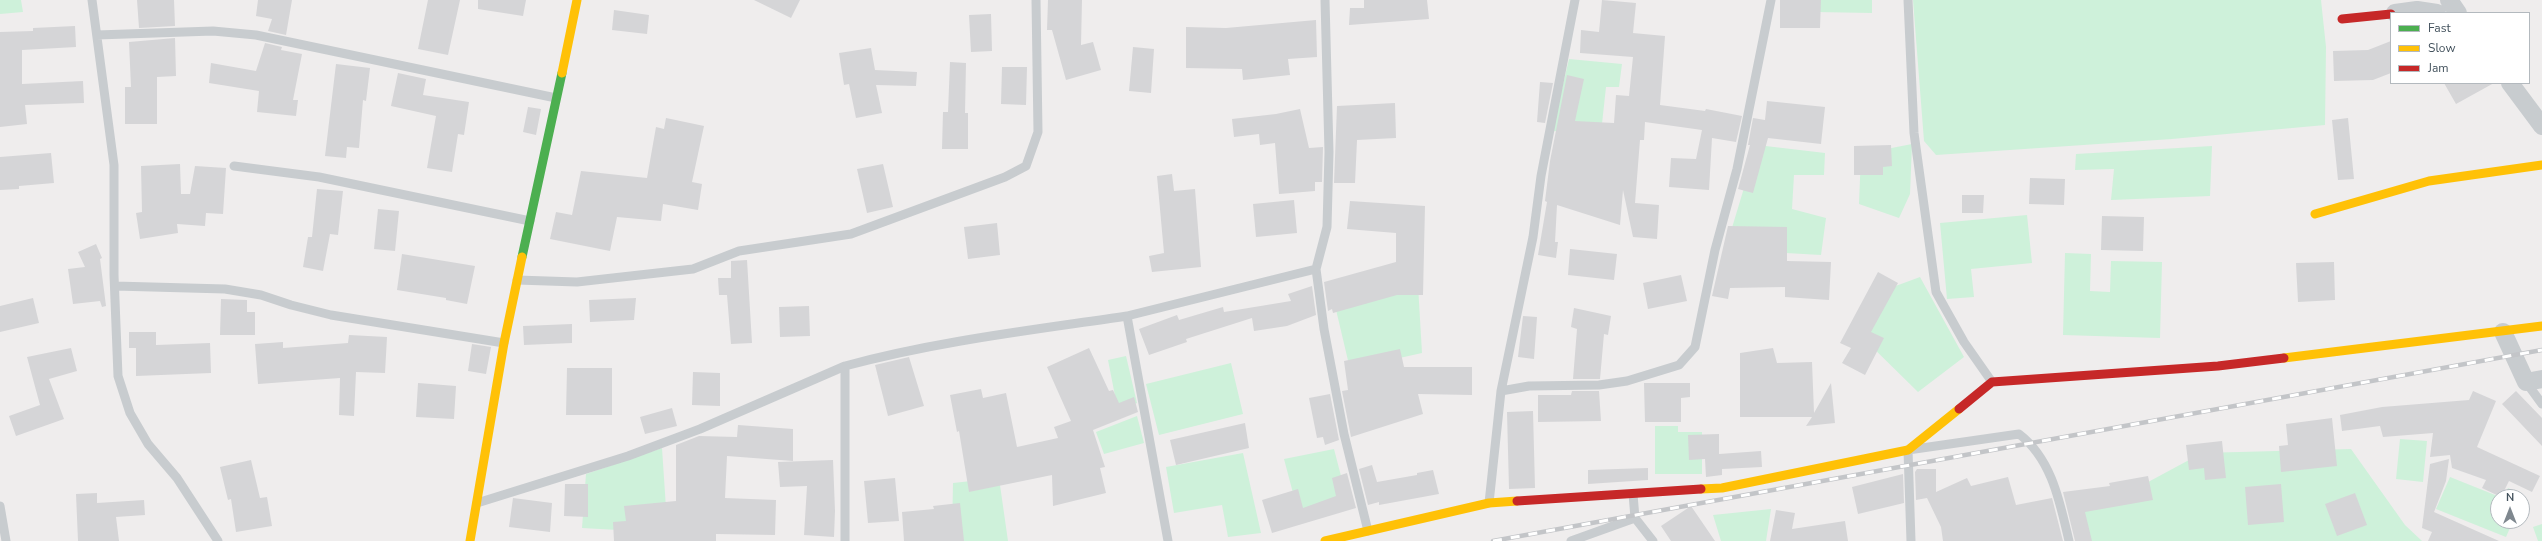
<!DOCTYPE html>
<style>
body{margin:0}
#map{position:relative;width:2542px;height:541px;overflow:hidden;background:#efeded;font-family:"Nunito Sans",sans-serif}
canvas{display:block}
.legend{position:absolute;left:2390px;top:12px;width:140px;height:72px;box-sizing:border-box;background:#fff;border:1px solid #b3b9be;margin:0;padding:5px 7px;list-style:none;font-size:12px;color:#42515c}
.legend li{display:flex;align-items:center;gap:8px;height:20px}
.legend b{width:20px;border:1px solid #b3b9be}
.north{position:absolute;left:2490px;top:489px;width:40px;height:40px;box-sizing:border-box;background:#fff;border:1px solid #b3b9be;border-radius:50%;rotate:0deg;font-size:11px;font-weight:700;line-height:16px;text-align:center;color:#42515c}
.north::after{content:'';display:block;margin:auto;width:14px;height:18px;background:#7f888f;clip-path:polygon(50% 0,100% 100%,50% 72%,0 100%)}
</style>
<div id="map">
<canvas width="2542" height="541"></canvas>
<ul class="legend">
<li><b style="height:5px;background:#4caf50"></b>Fast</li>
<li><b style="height:5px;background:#ffc107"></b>Slow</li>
<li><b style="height:5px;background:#c62828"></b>Jam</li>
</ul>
<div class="north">N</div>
</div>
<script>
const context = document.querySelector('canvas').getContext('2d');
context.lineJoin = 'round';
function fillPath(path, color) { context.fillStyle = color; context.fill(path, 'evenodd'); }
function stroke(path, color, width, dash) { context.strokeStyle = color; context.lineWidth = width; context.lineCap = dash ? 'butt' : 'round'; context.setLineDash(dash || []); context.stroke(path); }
const green = new Path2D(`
 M0,0H21L23,12L0,14Z
 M1815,0H1872V13L1815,12Z
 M1913,0H2321L2326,47L2325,125L2172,139L1936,155L1924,141Z
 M1569,59L1622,64L1619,87H1606L1601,133L1552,131Z
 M1912,144L1910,194L1899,218L1859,204L1861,154Z
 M1757,145L1825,153L1824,175H1794L1792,209L1826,218L1821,255L1733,250L1731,231Z
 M2212,146L2210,196L2111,200L2114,169L2075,170L2076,154Z
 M2027,215L2032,263L1971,269L1974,297L1947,299L1940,223Z
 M2065,253L2091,254L2090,291L2110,292L2111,261L2162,262L2160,338L2063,335Z
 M1920,277L1964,357L1918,392L1863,338L1874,294Z
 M1418,285L1422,353L1350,369L1333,297Z
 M1126,356L1137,403L1118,411L1108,360Z
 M1231,363L1243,414L1159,435L1146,384Z
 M1137,416L1144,443L1104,454L1096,432Z
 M1655,426H1678V432H1702V474H1655Z
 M2400,439L2427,441L2423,482L2396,479Z
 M662,448L666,508L636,531L582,528L586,474Z
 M1334,449L1348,503L1285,521L1293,493L1284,459Z
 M2351,449L2405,525L2422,541H2078L2069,499L2137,488L2202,453Z
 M1243,453L1261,533L1228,537L1222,505L1174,513L1166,467Z
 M2450,477L2500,497L2498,521H2513L2506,537L2436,509Z
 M999,478L1008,541H912L952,533L953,483Z
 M2508,488L2523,495L2522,499L2504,497Z
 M1771,509L1766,541H1721L1713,515Z
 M2542,524V541H2538L2533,527Z`);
const building = new Path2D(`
 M137,0H174L175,26L139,28Z
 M258,0H292L286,35L268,31L272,19L256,16Z
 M428,0H460L448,55L418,49Z
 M478,0H526L523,16L478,9Z
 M754,0H800L791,18Z
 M1048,0H1082L1081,45L1093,42L1101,70L1066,80L1052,30H1047Z
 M1364,0H1427L1429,19L1349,25L1350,8H1364Z
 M1602,0L1636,3L1633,33L1665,36L1660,105L1705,111L1706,109L1742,116L1736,142L1712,138L1709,190L1669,187L1671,158L1696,159L1702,130L1645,122L1644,140H1640L1635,203L1659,205L1657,239L1633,237L1623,190L1620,225L1557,205L1555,242H1558L1556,258L1538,255L1547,202L1545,201L1550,161L1567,75L1584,79L1575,121L1614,123L1616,95L1629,96L1633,57L1580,53L1581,30L1599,32Z
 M1780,0H1821L1820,28H1780Z
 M614,10L649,15L647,34L612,30Z
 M991,14L992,51L971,52L969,15Z
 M1316,20L1317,57L1288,59L1290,75L1243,80L1242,69L1186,68V27L1226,28Z
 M75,26L76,47L22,50V84L83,81L84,103L25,105L27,124L0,127V32L33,31V28Z
 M175,38L176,76L157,77V124H125V87H131L129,42Z
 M2391,41V73L2373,80L2334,81L2333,51L2368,50Z
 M265,43L282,47L281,50L302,54L293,100H298L296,116L257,112L259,91L209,83L211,63L256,71Z
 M1133,47L1154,49L1151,93L1129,91Z
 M871,48L875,70L917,72L916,86L876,85L882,113L856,118L849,84L844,85L839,53Z
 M950,62L966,63L965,113H968V149H942L943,112H948Z
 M336,64L370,68L366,101L363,100L359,148L347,147L346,158L325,156Z
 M1002,67H1027L1026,105L1001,104Z
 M398,73L426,79L423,95L469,102L464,135L458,134L452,172L427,168L436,116L391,106Z
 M1540,82L1553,83L1545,123L1537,122Z
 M2444,83H2494L2456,104Z
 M1767,101L1825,107L1821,144L1768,138L1753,193L1738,189L1750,145H1748L1753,118L1765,120Z
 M1395,103L1396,138L1357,140L1355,183H1334L1337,106Z
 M528,107L541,109L536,135L523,132Z
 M1300,109L1309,148L1323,147L1322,182H1315V191L1279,194L1275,143L1260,145L1259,134L1234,137L1232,119L1276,114Z
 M666,118L704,126L692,182L702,184L698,210L663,204L661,221L617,217L610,251L550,239L556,212L572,215L581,171L647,178L656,127L664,129Z
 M2348,118L2354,179L2338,180L2332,120Z
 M1891,145L1892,166L1883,167V175H1854V146Z
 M51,153L54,183L19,186V189L0,190V157Z
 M180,164L181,194H190L195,166L226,168L223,214L206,213L205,226L177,224L178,233L140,239L136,213L142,212L141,166Z
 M883,164L893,207L867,213L857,169Z
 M1172,174L1174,191L1195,189L1201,267L1152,272L1149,256L1164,253L1157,176Z
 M2030,178L2065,179L2064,205L2029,204Z
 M317,189L343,191L338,235L330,234L323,271L303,267L308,237H312Z
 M1962,195H1984L1983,213H1962Z
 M1294,200L1297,233L1256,237L1253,204Z
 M1350,201L1425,206L1423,295H1397L1333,313L1332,309L1328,311L1324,282L1396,262V233L1347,229Z
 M378,209L399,211L395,251L374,249Z
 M2102,216L2144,217L2143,251L2101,250Z
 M997,223L1000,255L968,259L964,227Z
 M1728,226L1787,227V261L1831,262L1829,300L1785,297V287L1730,288L1728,299L1712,296Z
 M96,244L102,258L100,259L106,306L102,307L100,301L73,304L68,269L85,267L78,252Z
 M1570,249L1617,254L1614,280L1568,275Z
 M402,254L475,266L467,304L446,300V298L397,290Z
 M747,260L752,343L731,344L727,295H719L718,278H731V261Z
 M2334,262L2335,300L2298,302L2296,263Z
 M1878,272L1898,283L1871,332L1884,338L1865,375L1842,363L1851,348L1840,343Z
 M1681,275L1687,301L1648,309L1643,283Z
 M1312,286L1316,315L1287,326L1254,331L1252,318L1186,339L1187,342L1149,355L1139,329L1177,315L1179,320L1223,307L1224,312L1291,301L1288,294Z
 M33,298L39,323L0,332V306Z
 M636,298L634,320L590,322L589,300Z
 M221,299L247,300V312H255V335H220Z
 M809,306L810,336L780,337L779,307Z
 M1574,308L1611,316L1608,335L1604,334L1600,379H1573L1577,329L1571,327Z
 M1523,316L1537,317L1534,359L1518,357Z
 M572,324V343L524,345L523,326Z
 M129,332H156V345L210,343L211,373L136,376V348H129Z
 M349,335L387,337L385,373L356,372L354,416L339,415L340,378L258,384L255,344L283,342V348L348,343Z
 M472,344L491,347L486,374L468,371Z
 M71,348L77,371L49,379L64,419L16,436L9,416L40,405L27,357Z
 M1089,348L1109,391L1113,390L1119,403L1134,397L1138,412L1093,430L1105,467L1100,468L1106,493L1053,506L1052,475L969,492L959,431L957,432L950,395L981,389L983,398L1006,393L1017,447L1058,438L1054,427L1071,421L1047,367Z
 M1773,348L1777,363L1812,362L1814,413L1831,383L1835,423L1806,426L1812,417H1740V353Z
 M1400,349L1404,367H1472V395L1418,394L1423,414L1351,437L1342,391L1348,390L1344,361Z
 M909,357L924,406L888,416L875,365Z
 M567,368H612V415H566Z
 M693,372L720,373V406L692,405Z
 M418,383L456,386L454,419L416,417Z
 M1644,383H1690V397L1681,398V422H1645Z
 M1572,391H1599L1601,421L1538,422V395H1571Z
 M2473,391L2496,401L2477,447L2540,476L2532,492L2509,481L2501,497L2482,488L2486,480L2452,468L2450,455L2430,457L2433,433L2383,437L2380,426L2342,431L2340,415L2382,407L2469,400Z
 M2516,391L2542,418V446L2502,404Z
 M1330,394L1339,440L1325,445L1323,437L1317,438L1309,398Z
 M672,408L677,426L645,434L640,417Z
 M1533,411L1535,488L1509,489L1507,412Z
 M2332,418L2337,466L2281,472L2279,446L2288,445L2286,424Z
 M1245,423L1249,448L1176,465L1170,440Z
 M738,425L793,429V461L727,456L725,498L776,500L775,535L716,534V541H614L613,522L626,521L624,506L676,501V445L699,436L737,437Z
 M1719,434V454L1761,451L1762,467L1722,469V475L1706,477L1705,459L1689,460L1688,435Z
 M2222,441L2226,478L2205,480L2204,468L2189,470L2186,445Z
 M2449,459L2446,481L2434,512L2499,541H2428L2432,532L2422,528L2430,464Z
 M251,460L260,498L267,497L272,526L236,532L231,499L228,500L220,467Z
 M833,460L835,511L834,537L804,535L807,486L780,487L778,462Z
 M1372,465L1377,482L1417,475V473L1433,470L1439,494L1379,505V502L1368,505L1359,469Z
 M1648,468V480L1588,484V470Z
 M1917,469H1936V492L1967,478L1971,486L2008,477L2016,505L2052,498L2063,541H1943L1941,527L1927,498L1916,500L1915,472Z
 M1347,473L1356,508L1272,533L1262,500L1298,489L1303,508L1336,496L1332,478Z
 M1903,474L1904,503L1858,514L1852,487Z
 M2148,476L2153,500L2085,512L2092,541H2075L2063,492L2110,486L2109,483Z
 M895,478L899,521L868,523L864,481Z
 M565,484H588V517L564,516Z
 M2281,484L2284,522L2248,525L2245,487Z
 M97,493V503L144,500L145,515L116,517L119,541H78L76,494Z
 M2355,493L2367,525L2337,536L2325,504Z
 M513,498L552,503L550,532L509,527Z
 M960,503L964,541H904L902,512L934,509L933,506Z
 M1691,506L1715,541H1671L1661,526Z
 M1776,510L1795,513L1792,529L1845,521L1848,541H1770Z`);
const lane = new Path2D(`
 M92,0L114,165V275L118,376L130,413L148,444L177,478L218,541
 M1325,0L1329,152L1327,227L1316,269L1324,329L1344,434L1368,531
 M1908,0L1914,133L1936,292L1964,342L1992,382
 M97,35L213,31L256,35L556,98
 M234,166L319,177L530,221
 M517,280L577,282L693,269L739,251L851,234L1005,177L1026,166L1038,132L1036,0
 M115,286L225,289L261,295L291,305L331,315L504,343
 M845,366C937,341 1033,330 1127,316
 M2526,382L2542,404
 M1501,391L1533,237L1541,176L1575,0
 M1633,494L1635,518L1653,541
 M477,503L628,456L700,429L845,366V541
 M1489,503L1501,391L1529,386L1599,385L1627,381L1679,365L1695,347L1715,250L1737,169L1771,0
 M0,506L6,541
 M1168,541L1127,316L1316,269
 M1571,541L1635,518
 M1911,541L1908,450L2019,434C2052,459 2060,503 2069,541`);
const street = new Path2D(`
 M2449,0L2458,13
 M2395,13L2417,10L2437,13
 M2510,83L2542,126
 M2503,332L2526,382L2542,379`);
const fast = new Path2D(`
 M522,257L562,73`);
const slow = new Path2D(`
 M562,73L577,0
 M2315,214L2429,181L2542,165
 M2284,358L2542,326
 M1701,489L1722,488L1908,450L1959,409
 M470,541L504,343L522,257
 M1325,541L1489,503L1517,501`);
const jam = new Path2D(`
 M2342,19L2391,14
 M1959,409L1992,382L2218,366L2284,358
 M1517,501L1701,489`);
const rail = new Path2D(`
 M1493,541L2542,350`);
fillPath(green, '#cef1da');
fillPath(building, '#d5d5d7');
stroke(lane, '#c8cccf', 9);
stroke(street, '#c8cccf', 18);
stroke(fast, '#4caf50', 9);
stroke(slow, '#ffc107', 9);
stroke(jam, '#c62828', 9);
stroke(rail, '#c3c5c8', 4.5);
stroke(rail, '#fff', 3, [9]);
</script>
